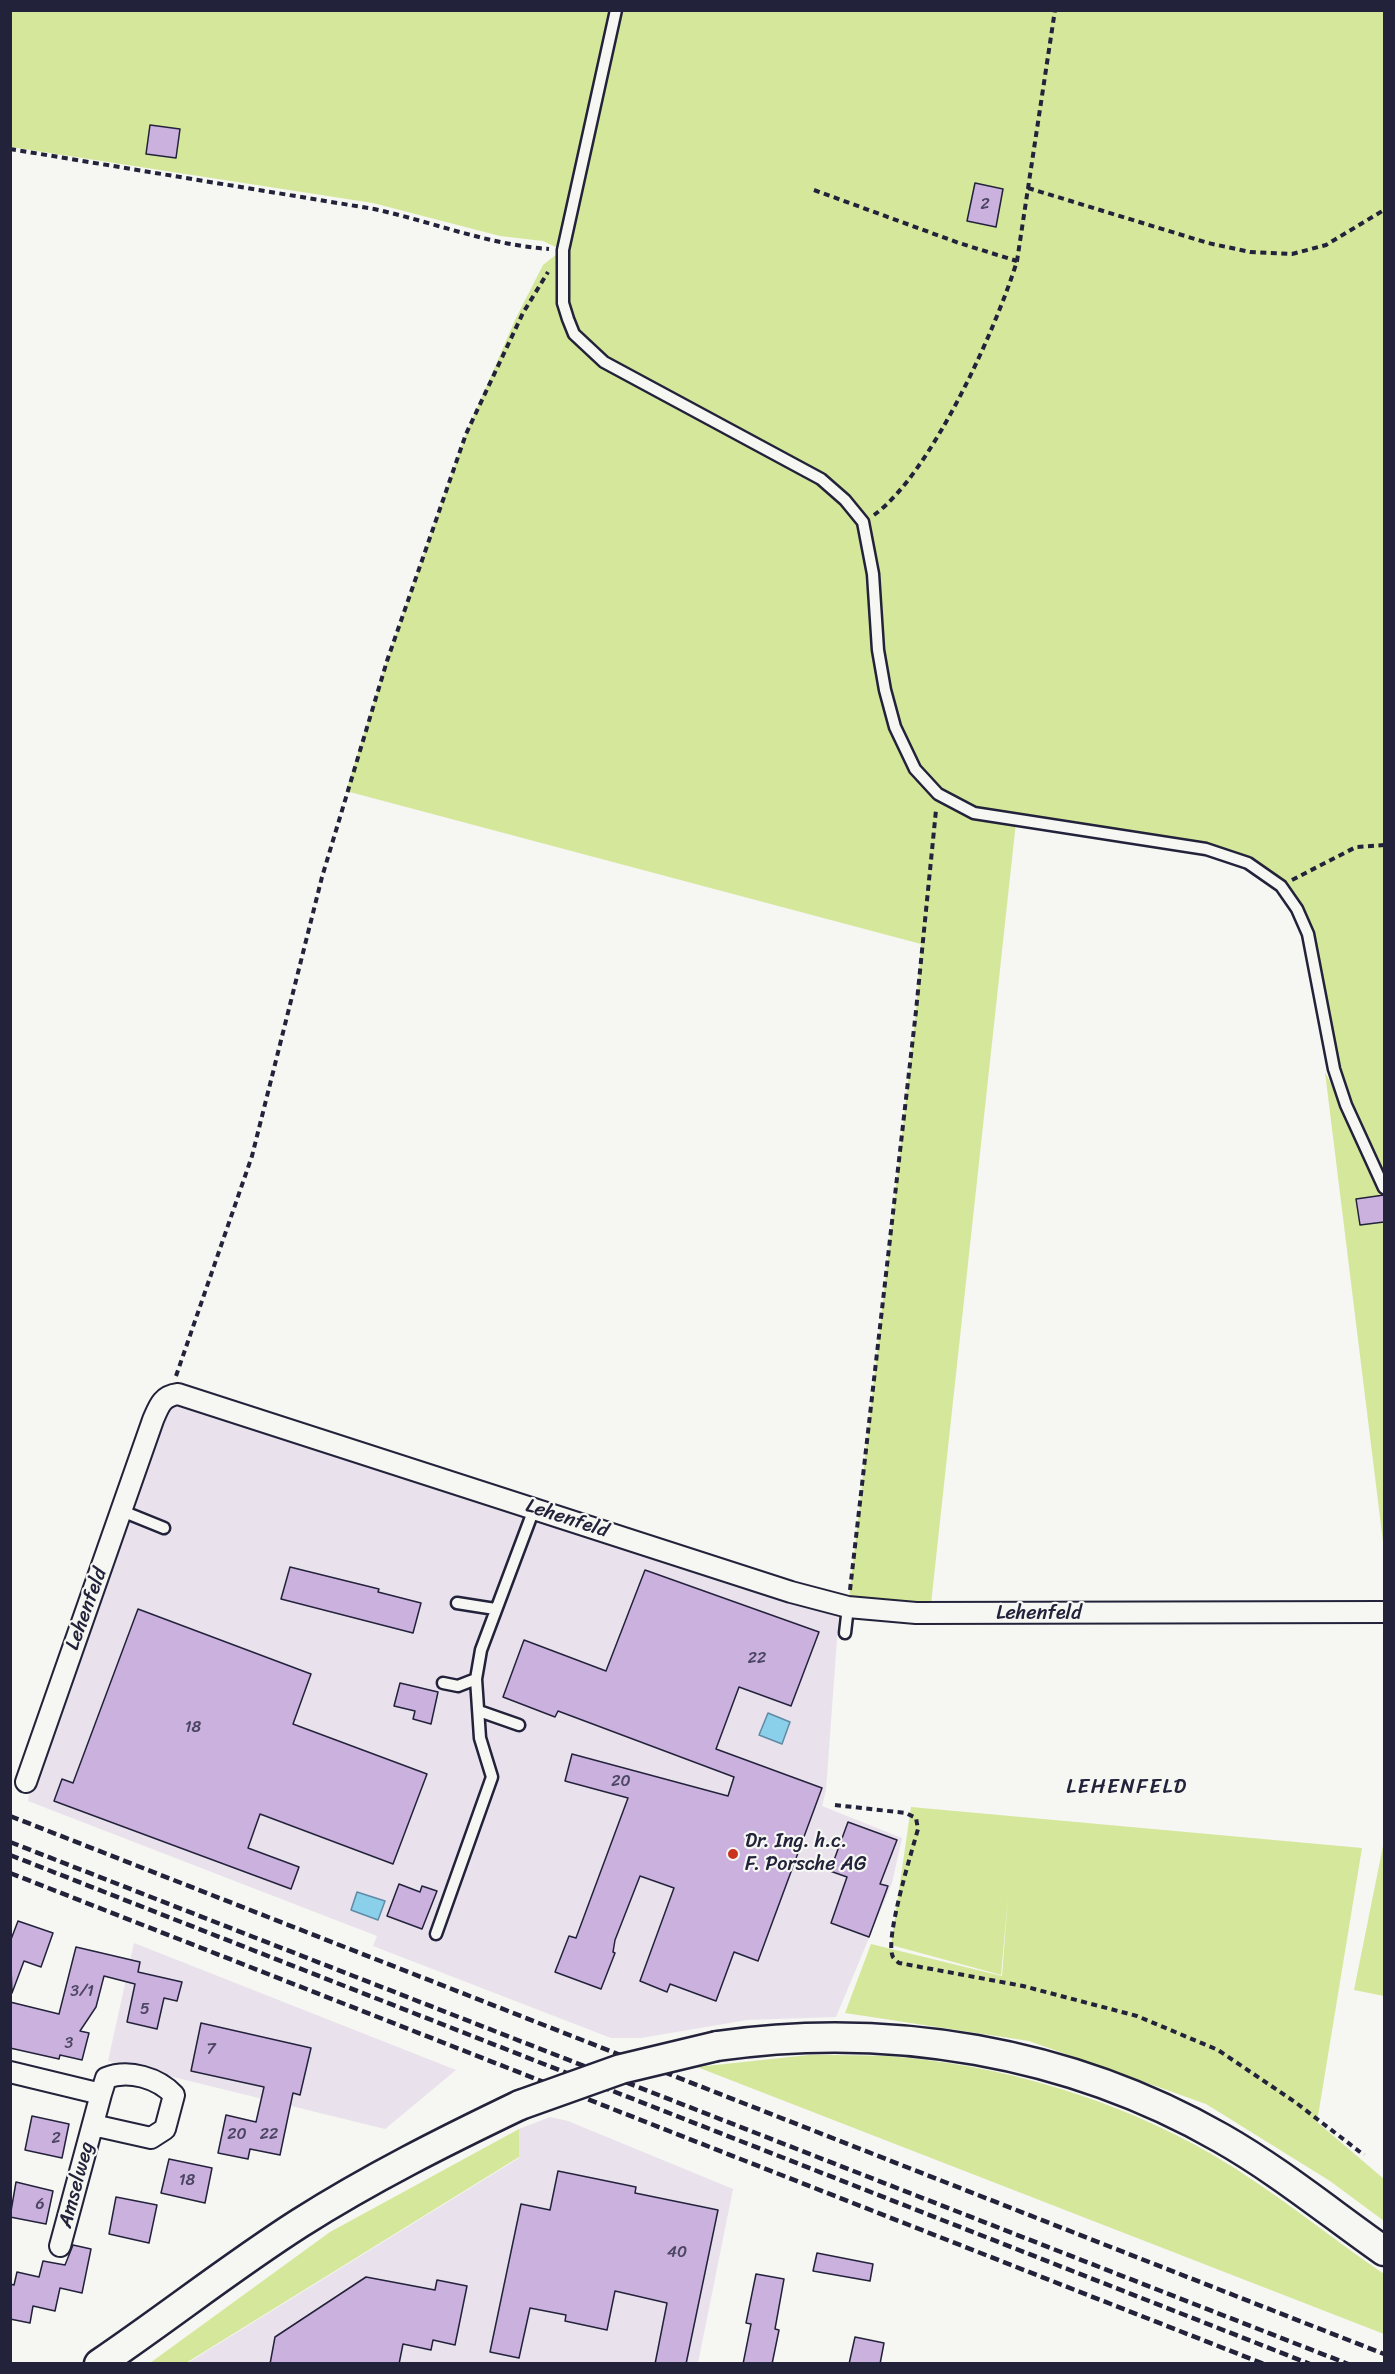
<!DOCTYPE html>
<style>
body{margin:0}
#map{position:relative;width:1395px;height:2374px;overflow:hidden;background:#f6f6f2;font-family:Sriracha,sans-serif}
canvas{display:block}
.frame{position:absolute;inset:0;border:12px solid #22223b;pointer-events:none}
</style>
<div id="map">
<canvas width="1395" height="2374"></canvas>
<div class="frame"></div>
</div>
<script>
const context = document.querySelector('canvas').getContext('2d');
context.lineJoin = 'round';
function fillPath(path, color) { context.fillStyle = color; context.fill(path, 'evenodd'); }
function stroke(path, color, width, dash) { context.strokeStyle = color; context.lineWidth = width; context.lineCap = dash ? 'butt' : 'round'; context.setLineDash(dash || []); context.stroke(path); }
function label(font, color, halo, rows, align = 'center') {
  context.font = font + ' Sriracha,sans-serif'; context.lineWidth = 4.5; context.setLineDash([]); context.textBaseline = 'middle'; context.strokeStyle = halo; context.fillStyle = color; for (const [text, x, y, turn = 0] of rows) {
    context.save(); context.translate(x, y); context.rotate((+turn || 0) * Math.PI / 180); context.textAlign = isNaN(turn) ? turn : align; if (halo) context.strokeText(text, 0, 0); context.fillText(text, 0, 0); context.restore();
  }
}
const built = new Path2D(`
 M168,1395L839,1612L826,1790L822,1806L902,1838L892,1883L836,2017L747,2020L641,2038H611L373,1946L377,1936L28,1801L36,1753L163,1422Z
 M134,1943L456,2070L385,2129L108,2061Z
 M550,2117L568,2121L733,2189L698,2363L186,2364L519,2158V2129Z`);
const green = new Path2D(`
 M10,11H1384V1550L1325,1072L1378,1178L1346,1105L1308,934L1281,886L1248,863L1206,849L1016,822L930,1613L848,1607L916,1011L921,944L346,791L387,661L466,434L515,320L543,265L562,250L543,241L500,236L373,203L11,147Z
 M911,1807L1362,1848L1317,2122L1384,2179V2221L1330,2181L1206,2104L1029,2041L845,2013L871,1944L1002,1976L1008,1897L1001,1975L891,1945Z
 M1384,1841V1996L1354,1990Z
 M809,2055C834,2055 860,2055 886,2056C999,2064 1115,2098 1213,2155C1273,2190 1327,2235 1384,2274V2334L697,2067Z
 M519,2129V2157L186,2363H150L330,2232Z`);
const water = new Path2D(`
 M768,1713L790,1722L782,1744L759,1735Z
 M357,1892L385,1901L378,1920L351,1910Z`);
const building = new Path2D(`
 M150,125L180,129L176,158L146,154Z
 M975,183L1003,189L996,227L967,221Z
 M1384,1195V1222L1360,1225L1356,1199Z
 M290,1567L379,1589L378,1592L421,1603L413,1633L281,1599Z
 M645,1570L819,1632L791,1706L739,1687L716,1749L822,1788L758,1961L734,1952L716,2001L670,1984L667,1992L640,1981L674,1888L640,1876L615,1940L613,1952L615,1953L601,1989L555,1972L569,1936L576,1938L628,1798L565,1781L572,1754L728,1796L734,1777L558,1711L555,1717L503,1697L524,1640L606,1671Z
 M138,1609L311,1674L293,1724L427,1774L393,1864L260,1814L248,1848L299,1867L291,1889L54,1801L62,1779L73,1783Z
 M400,1683L438,1692L431,1724L413,1719L415,1711L394,1706Z
 M848,1822L897,1840L880,1884L888,1886L869,1937L831,1923L847,1877L830,1871Z
 M399,1884L420,1892L422,1886L437,1891L422,1929L387,1916Z
 M18,1921L53,1933L41,1967L24,1961L12,1993L10,1942Z
 M76,1947L140,1962L138,1972L182,1982L177,2001L164,1998L157,2029L127,2022L135,1984L104,1976L96,2007L80,2031L89,2033L82,2060L60,2055L59,2059L10,2048V2002L59,2014Z
 M201,2023L311,2048L300,2095L293,2093L280,2155L250,2149L248,2159L218,2153L226,2115L256,2122L264,2087L191,2071Z
 M32,2116L69,2124L62,2158L25,2150Z
 M169,2159L212,2168L205,2203L161,2193Z
 M558,2171L636,2187L635,2193L718,2210L686,2364H655L667,2303L615,2291L607,2330L565,2321L566,2315L530,2308L519,2358L490,2352L521,2204L550,2210Z
 M16,2182L53,2191L46,2224L10,2217Z
 M116,2197L157,2205L149,2243L109,2234Z
 M73,2245L91,2249L82,2293L60,2288L55,2311L33,2306L30,2323L10,2319V2284L14,2285L17,2272L39,2277L43,2261L65,2265Z
 M817,2253L873,2264L870,2281L813,2271Z
 M756,2274L784,2279L775,2329L779,2330L772,2364H743L751,2324L746,2323Z
 M366,2277L435,2290L437,2280L467,2286L455,2345L433,2340L431,2350L403,2344L399,2364H270L275,2337Z
 M855,2337L884,2343L880,2364H849Z`);
const path = new Path2D(`
 M10,149L374,209C433,222 489,245 549,249
 M1028,188L1208,243L1250,252L1292,254L1326,245L1384,210
 M814,190L959,243L1017,261
 M874,515C931,474 996,329 1017,261L1055,10
 M1292,880L1356,847L1384,845
 M176,1376L252,1156L322,877L387,661L466,434L523,313L548,272
 M850,1590L916,1011L936,810
 M835,1805L906,1813L916,1818L918,1829C912,1851 884,1940 893,1957C893,1958 899,1963 899,1963L1023,1986L1137,2016L1218,2050L1295,2102L1364,2155`);
const lane = new Path2D(`
 M616,10L563,250V303L568,319L574,334L604,362L821,479L845,500L863,522L873,574L878,650L885,690L895,727L915,769L938,794L974,813L1206,849L1248,863L1281,886L1297,909L1308,934L1334,1069L1346,1105L1384,1188
 M122,1511L164,1528
 M457,1603L495,1609
 M845,1633L848,1607
 M443,1683L458,1686L476,1679L481,1650L534,1509
 M479,1711L519,1725
 M436,1934L492,1777L480,1738L476,1679`);
const street = new Path2D(`
 M26,1782L153,1420C159,1406 162,1396 178,1394L791,1592L848,1607L916,1613L1384,1612
 M10,2072L101,2094
 M60,2246L101,2094L106,2078C129,2069 158,2078 174,2095L165,2129L151,2138L93,2125`);
const secondary = new Path2D(`
 M717,2046C889,2021 1069,2051 1221,2138C1279,2171 1330,2213 1384,2251
 M99,2364C167,2318 231,2267 300,2223C371,2178 445,2141 520,2105`);
const rail = new Path2D(`
 M10,1816L1384,2354
 M10,1842L1348,2364
 M10,1855L1310,2364
 M10,1873L1264,2364`);
const secondaryBridge = new Path2D(`
 M520,2105L621,2069L717,2046`);
const markers = [
 [733,1854,6,"#c8321e"]
];
const numberNames = [
 ["2",985,205],
 ["22",757,1659],
 ["18",193,1728],
 ["20",621,1782],
 ["3/1",82,1992],
 ["5",145,2010],
 ["3",69,2044],
 ["7",211,2050],
 ["20",237,2135],
 ["22",269,2135],
 ["2",56,2139],
 ["18",187,2181],
 ["6",40,2205],
 ["40",677,2253]
];
const streetNames = [
 ["Lehenfeld",567,1519,18],
 ["Lehenfeld",87,1609,-70],
 ["Lehenfeld",1039,1614],
 ["Amselweg",77,2185,-75]
];
const poiNames = [
 ["Dr. Ing. h.c.",745,1842],
 ["F. Porsche AG",745,1865]
];
const neighbourhoodNames = [
 ["LEHENFELD",1127,1788]
];
fillPath(built, '#e9e1ec');
fillPath(green, '#d5e79b');
fillPath(water, '#8ad0eb');
stroke(water, '#608aa5', 1.5);
fillPath(building, '#cbb1de');
stroke(building, '#22223b', 1.5);
stroke(lane, '#22223b', 15);
stroke(street, '#22223b', 24);
stroke(secondary, '#22223b', 33);
stroke(path, '#22223b', 4, [6, 4.5]);
stroke(lane, '#f6f6f2', 10);
stroke(street, '#f6f6f2', 20);
stroke(secondary, '#f6f6f2', 28);
stroke(rail, '#22223b', 4.5, [9, 4.5]);
stroke(secondaryBridge, '#22223b', 33, []);
stroke(secondaryBridge, '#f6f6f2', 28);
for (const [x, y, r, color] of markers) { const dot = new Path2D(); dot.arc(x, y, r, 0, 2 * Math.PI); context.fillStyle = color; context.fill(dot); stroke(dot, '#f6f6f2', 2); }
label('16px', '#4c4664', null, numberNames);
label('20px', '#22223b', '#f6f6f2', streetNames);
label('20px', '#22223b', '#f6f6f2', poiNames, 'left');
context.letterSpacing = '1.5px';
label('21px', '#22223b', '#f6f6f2', neighbourhoodNames);
context.letterSpacing = '0px';
</script>
